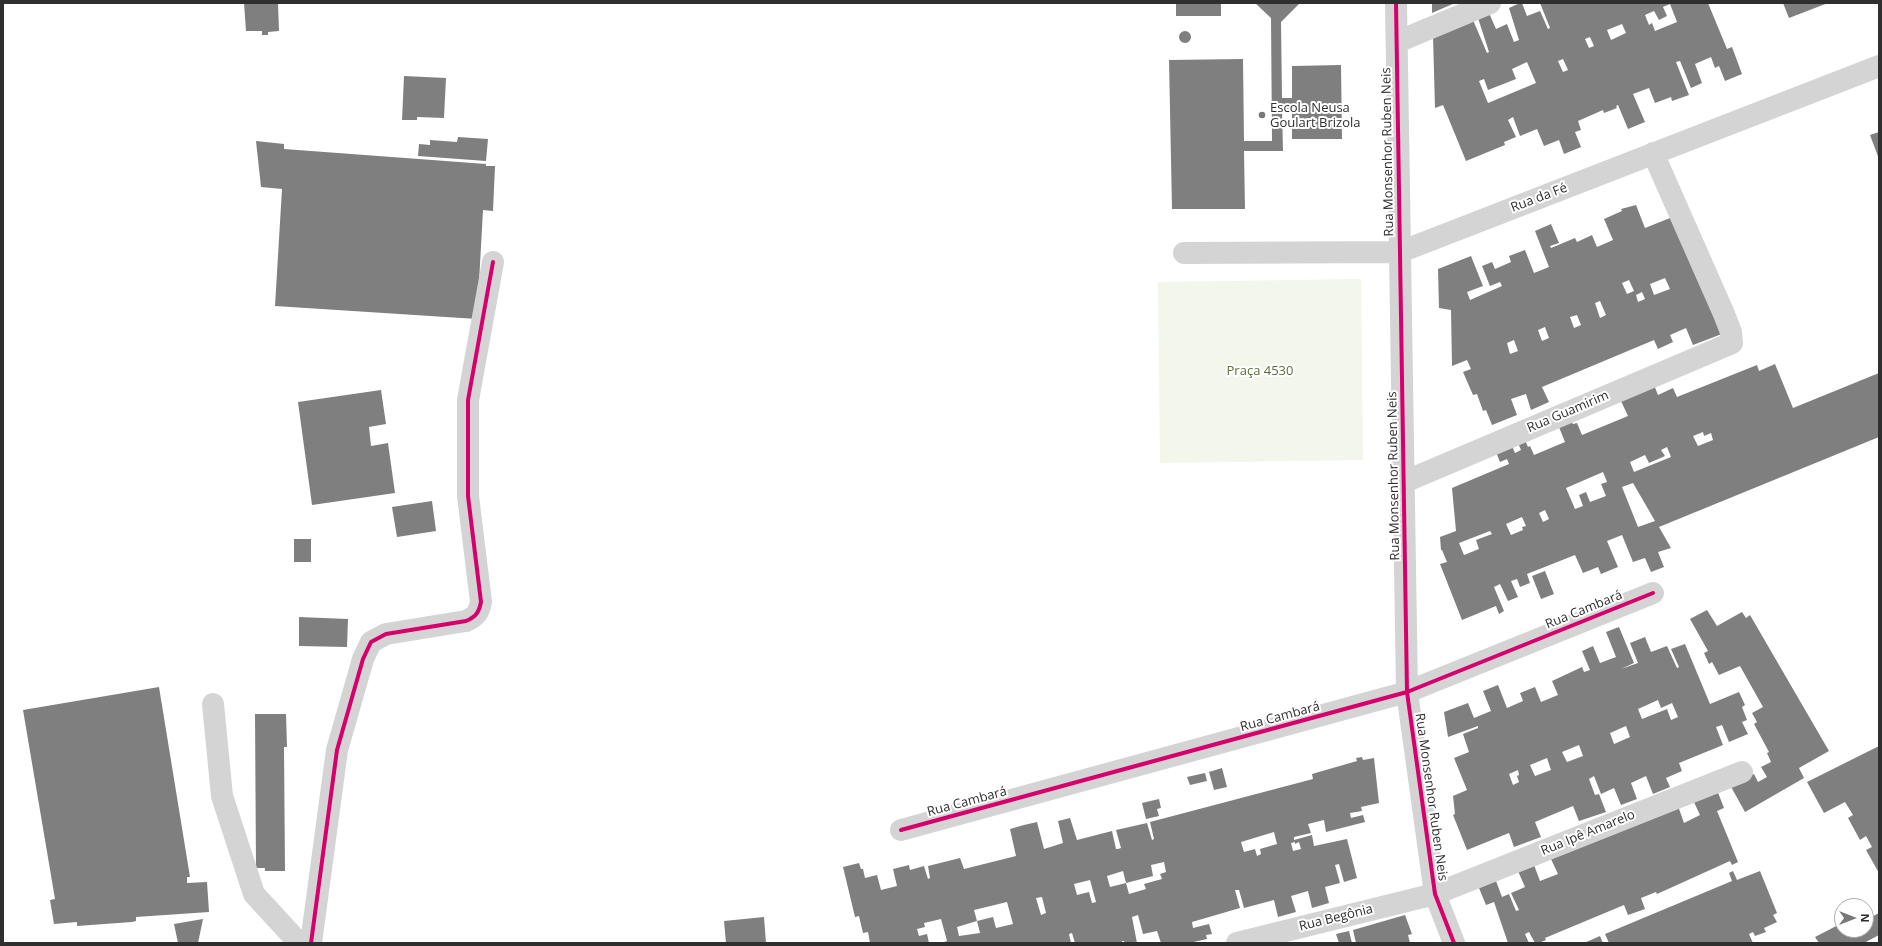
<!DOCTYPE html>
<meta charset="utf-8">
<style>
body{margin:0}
#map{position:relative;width:1882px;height:946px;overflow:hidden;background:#fff;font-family:"Open Sans",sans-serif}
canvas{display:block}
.frame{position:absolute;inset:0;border:4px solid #2f2f2f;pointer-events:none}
.north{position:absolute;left:1834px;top:898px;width:40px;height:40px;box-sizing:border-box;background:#fff;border:1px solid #acacac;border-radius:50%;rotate:90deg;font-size:11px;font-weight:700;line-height:16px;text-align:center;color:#2f2f2f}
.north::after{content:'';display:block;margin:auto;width:14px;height:18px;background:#787878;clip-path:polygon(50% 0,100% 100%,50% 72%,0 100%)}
</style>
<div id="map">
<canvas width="1882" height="946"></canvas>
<div class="frame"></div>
<div class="north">N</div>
</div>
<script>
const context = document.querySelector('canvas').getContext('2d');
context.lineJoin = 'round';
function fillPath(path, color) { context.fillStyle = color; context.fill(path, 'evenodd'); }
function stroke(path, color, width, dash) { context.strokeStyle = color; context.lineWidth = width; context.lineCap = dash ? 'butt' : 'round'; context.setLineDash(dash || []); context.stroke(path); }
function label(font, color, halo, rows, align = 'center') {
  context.font = font + ' "Open Sans",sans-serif'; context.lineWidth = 4; context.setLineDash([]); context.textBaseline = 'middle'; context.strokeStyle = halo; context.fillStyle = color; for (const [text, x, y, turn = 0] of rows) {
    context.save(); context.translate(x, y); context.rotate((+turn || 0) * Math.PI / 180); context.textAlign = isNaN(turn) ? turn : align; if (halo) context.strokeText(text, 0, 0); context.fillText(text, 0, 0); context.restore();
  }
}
const green = new Path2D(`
 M1361,279L1363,460L1160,463L1158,282Z`);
const building = new Path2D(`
 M244,3H278L279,31L268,32V35H262V31H246Z
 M1176,3H1221V16H1176Z
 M1255,3H1300L1281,22L1282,98H1292V66L1341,65L1342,139H1292V109L1282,110L1283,151H1244L1245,209H1172L1169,60L1243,59L1244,141H1272L1271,18Z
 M1432,3H1455L1432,13Z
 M1520,3H1522L1527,16L1540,11L1548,29L1550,28L1540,3H1708L1727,49L1732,47L1742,74L1725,81L1719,66L1715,68L1711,57L1695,64L1702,83L1691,88L1680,61L1676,62L1689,95L1672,101L1671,97L1655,103L1649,88L1633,94L1645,122L1628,129L1618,105L1616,106L1617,108L1604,113L1603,110L1578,121L1581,130L1575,132L1581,147L1564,154L1559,140L1544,146L1537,129L1520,136L1513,117L1508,120L1516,137L1504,142L1505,145L1466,161L1443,105L1435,108L1433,36L1473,20L1487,53L1489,52L1478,18L1489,13L1496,29L1507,24L1514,42L1519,40L1509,8ZM1670,4L1677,22L1655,31L1652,23L1649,25L1645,15L1654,11L1659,20L1667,16L1663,7ZM1622,24L1626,33L1611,40L1607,30ZM1590,37L1594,46L1589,48L1585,39ZM1563,59L1568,70L1563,72L1558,61ZM1527,62L1536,83L1488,103L1479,81L1484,79L1488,90L1516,79L1512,69Z
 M1783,3H1828L1789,18Z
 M1179 37a6 6 0 1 1 12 0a6 6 0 1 1-12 0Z
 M404,76L446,78L444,118L417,117V120H402Z
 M1879,132V159L1870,135Z
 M458,137L488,139L486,161L418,156L419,144L430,145V140L457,142Z
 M256,141L284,144V149L486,164V166H495L493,211L483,210L477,319L275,306L282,189L261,187Z
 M1636,205L1645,228L1675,216L1727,332L1693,345L1686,328L1670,335L1673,342L1658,349L1654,340L1542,387L1549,402L1531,410L1526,394L1511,399L1517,415L1492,425L1486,410L1483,411L1477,394L1473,395L1463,372L1471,369L1467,360L1452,366L1451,310L1439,308L1438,269L1471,256L1483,286L1467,292L1470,300L1502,286L1500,282L1490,286L1482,266L1492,262L1495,269L1511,262L1509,256L1525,250L1534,273L1549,267L1535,231L1551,224L1559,243L1550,246L1551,248L1575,238L1577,242L1592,235L1597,247L1613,240L1604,219L1622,211L1621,209ZM1665,278L1670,289L1654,295L1650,284ZM1629,280L1634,291L1627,294L1622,283ZM1642,292L1645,299L1638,302L1636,295ZM1600,301L1606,315L1600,318L1595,303ZM1577,315L1581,325L1574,328L1570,317ZM1545,327L1549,338L1542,341L1538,330ZM1514,340L1518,351L1510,354L1507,343Z
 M1775,364L1793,408L1879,373V437L1659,527L1671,548L1658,552L1664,567L1651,572L1645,558L1633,562L1622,535L1607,541L1618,567L1601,574L1598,567L1583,573L1575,555L1527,574L1530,583L1520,587L1517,579L1511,581L1518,597L1508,601L1500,584L1494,587L1504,611L1499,614L1496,606L1462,620L1440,564L1447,562L1442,550H1441L1440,537L1456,531L1452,488L1509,464L1507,459L1500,462L1496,452L1512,446L1515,453L1521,450L1518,443L1525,440L1528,447L1530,446L1534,455L1565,442L1559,427L1571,422L1573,424L1577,423L1582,435L1628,416L1621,401L1654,385L1658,395L1673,388L1677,397L1757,365L1759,371ZM1703,432L1704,436L1711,433L1713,440L1698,446L1693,436ZM1667,447L1671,457L1634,472L1630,462L1645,455L1649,463L1665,456L1661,450ZM1603,472L1607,482L1601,484L1606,496L1590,502L1586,492L1579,495L1583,506L1575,509L1566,488ZM1633,483L1655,521L1638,527L1622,487ZM1545,510L1549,519L1543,522L1539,513ZM1522,517L1526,526L1522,527L1523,530L1511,535L1506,524ZM1490,531L1492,534L1476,540L1479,549L1464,555L1459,543Z
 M381,390L386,424L369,427L371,446L388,443L395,493L312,505L298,402Z
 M432,501L436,531L397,537L392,507Z
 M294,539H311V562H294Z
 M1545,571L1554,594L1541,599L1532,576Z
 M1707,610L1717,626L1742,612L1746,618L1750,615L1829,751L1799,768L1804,778L1745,812L1730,785L1754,774L1758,782L1767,777L1761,767L1771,762L1767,753L1769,752L1754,724L1757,722L1752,713L1763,707L1740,666L1719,675L1712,662L1709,664L1704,653L1708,651L1690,619Z
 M299,617L348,619L347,647L299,646Z
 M1619,627L1634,663L1621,669L1638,663L1630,643L1645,637L1651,652L1667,646L1677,668L1679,667L1671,649L1685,644L1710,704L1739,692L1745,705L1742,707L1747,720L1742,722L1748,734L1729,742L1722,725L1716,727L1723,745L1679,763L1682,771L1666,778L1670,787L1653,794L1646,776L1631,783L1637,799L1621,805L1614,788L1601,794L1594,776L1589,779L1595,795L1599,794L1606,812L1579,821L1573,806L1535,822L1541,837L1514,847L1509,833L1467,850L1453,815L1455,814L1453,796L1467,790L1454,758L1469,752L1463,734L1478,728V726L1448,737L1444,712L1468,703L1474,718L1491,711L1483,691L1498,685L1507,708L1523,701L1520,693L1535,687L1541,702L1558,695L1552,681L1582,667L1584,672L1590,670L1582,651L1593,646L1600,663L1616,657L1606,632ZM1658,700L1661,708L1672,703L1678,717L1671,720L1667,709L1642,719L1638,709ZM1626,726L1630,737L1614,744L1610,733ZM1579,745L1583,756L1567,762L1562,752ZM1547,758L1551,770L1535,776L1530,765ZM1518,770L1519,775L1517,776L1519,782L1513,785L1509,774Z
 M159,687L190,877H187V883L207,882L209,912L136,917V921L132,922L77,926V922L54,924L50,900L55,899L23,710Z
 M255,714H286L287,747H284L285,871H265V868H256Z
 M1879,746V873L1866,850L1872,847L1866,836L1860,840L1848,818L1853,815L1845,802L1824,813L1807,782Z
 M1362,757L1363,760L1374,758L1379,803L1361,807L1362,811L1350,813L1351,818L1363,815L1365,822L1326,832L1324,820L1308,824L1311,833L1294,837V840L1312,835L1314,846L1347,839L1357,878L1344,882L1339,864L1335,865L1340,883L1325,887L1329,903L1312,908L1308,891L1291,896L1296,912L1278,917L1274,900L1244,908L1239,890H1235L1240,908L1192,922L1193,928L1209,924L1212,934L1206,935L1207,939L1189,943H1161L1157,931L1143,934L1138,915L1132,917L1137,943H1125L1124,941H1122V943H1075L1072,933L1069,934L1071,943H941L947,941L941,919L924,923L925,927L917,929L919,936L927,934L929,943H870L868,932L863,933L859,916L855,917L843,867L859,863L861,869H863L865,878L877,875L881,890L897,886L893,869L909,865L910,870L924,866L928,879L930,878L928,866L960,858L964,869L1016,856L1010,829L1024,825L1037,822L1044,849L1063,843L1058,821L1070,818L1077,840L1112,831L1116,849H1118L1121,848L1116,830L1147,823L1152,840L1154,839L1150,822L1313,779L1312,774L1357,761L1356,758ZM1274,832L1277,844L1260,849L1261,854L1257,856L1255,849L1244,852L1241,842ZM1295,842V844L1299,842L1301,849L1293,851L1291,843ZM1164,862L1166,872L1160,874L1162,879L1144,884L1146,889L1129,894L1126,883L1110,887L1107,876L1123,871L1126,883L1153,876L1151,865ZM1090,880L1096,902L1092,903L1089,892L1077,895L1074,884ZM1042,897L1046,913L1041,915L1036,898ZM1007,902L1013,924L996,928L993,917L977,921L974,910ZM977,921L980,933L959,936L957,927Z
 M1222,768L1227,787L1214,790L1209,772Z
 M1205,773L1207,781L1190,785L1187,777Z
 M1717,790L1724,808L1717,811L1738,862L1732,865L1730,861L1657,894L1656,892L1641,898L1645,909L1628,915L1624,905L1545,938L1546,940L1539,943H1535L1529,932L1525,934L1529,943H1508L1494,902L1486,905L1479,888L1496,881L1502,897L1509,894L1516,911L1519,910L1511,893L1525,887L1518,871L1534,865L1540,881L1558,874L1551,859L1678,806L1684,823L1700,815L1693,800Z
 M1159,799L1161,808L1157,809L1159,816L1146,819L1142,803Z
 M1733,871L1737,880L1760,871L1777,913L1773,915L1777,922L1764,928L1766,932L1755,936L1753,932L1749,934L1753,943H1609L1605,934L1732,881L1729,873Z
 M1879,913V935L1864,943H1819L1815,937L1842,923V930H1866V920Z
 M1405,915L1412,934L1408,935L1410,943H1356L1353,930Z
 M764,917L766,943H726L724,921Z
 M203,919L198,943H178L174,924Z
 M1349,931L1352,943H1339L1336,934Z
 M1600,936L1603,943H1584Z`);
const minor = new Path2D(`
 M1396,3L1407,692L1435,894L1454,943
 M1397,42L1490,3
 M1184,253L1400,252L1879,66
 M1404,482L1732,343L1731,332L1724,314L1653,153
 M213,704L222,796L254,894L299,943
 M901,830L1407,692L1653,593
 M311,943L337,750L363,659L371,642L386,634L466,621C476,617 479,612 481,602L468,496V400L493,262
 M1237,943L1435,894L1742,772`);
const cycleway = new Path2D(`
 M1396,3L1407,692L1435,894L1454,943
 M901,830L1407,692L1653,593
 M311,943L337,750L363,659L371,642L386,634L466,621C476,617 479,612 481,602L468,496V400L493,262`);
const markers = [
 [1262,115,4,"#787878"]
];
const poiNames = [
 ["Escola Neusa",1270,108],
 ["Goulart Brizola",1270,123]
];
const streetNames = [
 ["Rua Monsenhor Ruben Neis",1388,152,-91],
 ["Rua da Fé",1539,198,-21],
 ["Rua Guamirim",1568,412,-23],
 ["Rua Monsenhor Ruben Neis",1394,476,-91],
 ["Rua Cambará",1584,610,-22],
 ["Rua Cambará",1280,717,-15],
 ["Rua Monsenhor Ruben Neis",1431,797,82],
 ["Rua Cambará",967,802,-15],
 ["Rua Ipê Amarelo",1588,833,-22],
 ["Rua Begônia",1336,918,-14]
];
const parkNames = [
 ["Praça 4530",1260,371]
];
fillPath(green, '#f2f6eb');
fillPath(building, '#7f7f7f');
stroke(minor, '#d4d4d4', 22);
stroke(cycleway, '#d6006c', 4);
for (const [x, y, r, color] of markers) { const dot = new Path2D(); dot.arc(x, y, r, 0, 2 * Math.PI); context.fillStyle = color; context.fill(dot); stroke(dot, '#fff', 1.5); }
label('13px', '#2f2f2f', '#fff', poiNames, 'left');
label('13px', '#2f2f2f', '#fff', streetNames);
label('13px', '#5a6f38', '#fff', parkNames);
</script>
